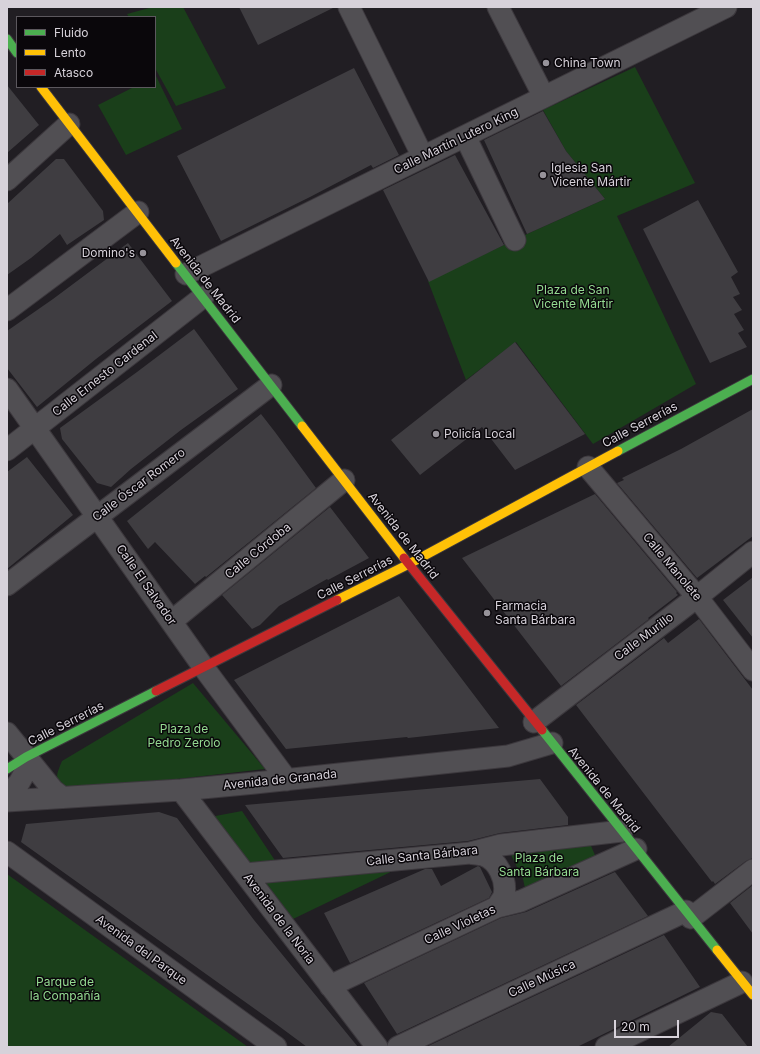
<!DOCTYPE html>
<meta charset="utf-8">
<style>
body{margin:0}
#map{position:relative;width:760px;height:1054px;overflow:hidden;background:#211e23;font-family:Inter,sans-serif}
canvas{display:block}
.frame{position:absolute;inset:0;border:8px solid #d7d2da;pointer-events:none}
.legend{position:absolute;left:16px;top:16px;width:140px;height:72px;box-sizing:border-box;background:#0a070b;border:1px solid #5c585e;margin:0;padding:5px 7px;list-style:none;font-size:12px;color:#d7d2da}
.legend li{display:flex;align-items:center;gap:8px;height:20px}
.legend b{width:20px;border:1px solid #5c585e}
.scale{position:absolute;left:614px;top:1020px;width:65px;height:18px;box-sizing:border-box;border:2px solid #d7d2da;border-top:0;padding-left:5px;font-size:12px;line-height:14px;white-space:nowrap;color:#d7d2da;-webkit-text-stroke:3px #0a070b;paint-order:stroke}
</style>
<div id="map">
<canvas width="760" height="1054"></canvas>
<div class="frame"></div>
<ul class="legend">
<li><b style="height:5px;background:#4caf50"></b>Fluido</li>
<li><b style="height:5px;background:#ffc107"></b>Lento</li>
<li><b style="height:5px;background:#c62828"></b>Atasco</li>
</ul>
<div class="scale">20 m</div>
</div>
<script>
const context = document.querySelector('canvas').getContext('2d');
context.lineJoin = 'round';
function fillPath(path, color) { context.fillStyle = color; context.fill(path, 'evenodd'); }
function stroke(path, color, width, dash) { context.strokeStyle = color; context.lineWidth = width; context.lineCap = dash ? 'butt' : 'round'; context.setLineDash(dash || []); context.stroke(path); }
function label(font, color, halo, rows, align = 'center') {
  context.font = font + ' Inter,sans-serif'; context.lineWidth = 3; context.setLineDash([]); context.textBaseline = 'middle'; context.strokeStyle = halo; context.fillStyle = color; for (const [text, x, y, turn = 0] of rows) {
    context.save(); context.translate(x, y); context.rotate((+turn || 0) * Math.PI / 180); context.textAlign = isNaN(turn) ? turn : align; if (halo) context.strokeText(text, 0, 0); context.fillText(text, 0, 0); context.restore();
  }
}
const green = new Path2D(`
 M153,7H183L226,88L176,106L155,68V17H129L127,14Z
 M635,67L695,183L617,216L696,384L593,444L516,342L466,380L428,281L527,234L605,199L566,151L543,110Z
 M155,76H156L182,129L126,155L98,105L134,87H155Z
 M193,683L265,769L70,791C54,780 55,778 62,761Z
 M242,811L276,862L243,864L210,817Z
 M588,839L598,862L526,893L523,879L512,857L509,848Z
 M403,866L293,919L264,880Z
 M7,874L248,1047H7Z`);
const building = new Path2D(`
 M239,7H335L258,45Z
 M354,68L399,155L373,168L371,165L310,197L221,241L177,156Z
 M7,85L39,125L7,153Z
 M543,111L566,151L605,199L527,234L484,140Z
 M455,155L504,245L429,282L383,190Z
 M56,159H64L103,211L104,220L67,245L60,234L31,258L7,275V204Z
 M698,200L738,272L731,277L740,294L733,297L742,310L734,314L744,330L738,333L747,347L710,363L643,229Z
 M128,243L172,301L96,359L37,407L7,368V331L53,299Z
 M194,329L238,389L181,430L131,469L111,487L97,483L62,439L60,428L137,372Z
 M515,342L585,434L515,470L482,427L420,475L391,440Z
 M753,409V536L697,578L617,483L624,480L622,478L681,449Z
 M261,414L275,432L316,488L206,577L205,576L195,584L155,542L148,549L127,521Z
 M27,457L73,515L7,569V472Z
 M595,494L677,592L676,593L678,595L648,618L649,619L561,686L462,558Z
 M330,507L369,558L328,580L327,579L279,606L260,625L252,629L222,595Z
 M753,577V638L723,600Z
 M399,596L499,728L408,738L407,737L286,749L234,680Z
 M699,619L753,690V858L746,861L715,884L713,881L712,882L668,825L576,705L664,638L668,643Z
 M540,779L568,817V825L500,833L468,841L283,858L245,805Z
 M159,812L177,818L254,920L358,1047H307L276,1024L21,842L26,824Z
 M478,866L480,867L492,892L489,898L350,963L324,913L425,869H432L441,886Z
 M615,872L648,916L397,1034L364,983L501,918L526,912Z
 M753,885V934L730,903Z
 M664,935L700,987L577,1047H426Z
 M711,1012L722,1014L748,1047H668Z`);
const street = new Path2D(`
 M349,7L423,157
 M498,7L544,97
 M465,136L515,240
 M7,180L69,124
 M186,274L726,7
 M7,310L138,212
 M7,389L204,668L287,780
 M7,450L203,297
 M588,467L697,597L753,670
 M7,585L271,385
 M172,621L344,480
 M534,722L697,597L753,552
 M7,733L53,790L62,797
 M181,790L377,1047
 M7,795L19,783L25,772L26,757
 M7,801L181,790L255,783L508,756L552,743
 M7,852L276,1047
 M470,853C474,854 479,854 483,855C498,860 507,880 504,895C503,899 499,903 497,907
 M245,874L470,853L501,845L622,831
 M691,918L753,870
 M330,986L497,907L521,901L636,849
 M398,1047L686,911
 M606,1047L742,982`);
const fast = new Path2D(`
 M7,39L17,53
 M176,263L302,426
 M618,451L753,379
 M542,730L717,950
 M7,769L26,757L156,691`);
const slow = new Path2D(`
 M41,87L176,263
 M302,426L404,558
 M337,600L409,564L618,451
 M717,950L753,995`);
const jam = new Path2D(`
 M404,558L542,730
 M156,691L337,600`);
const markers = [
 [546,63,4,"#97939a"],
 [543,175,4,"#97939a"],
 [143,253,4,"#97939a"],
 [436,434,4,"#97939a"],
 [487,613,4,"#97939a"]
];
const poiNames = [
 ["China Town",554,63],
 ["Iglesia San",551,168],
 ["Vicente Mártir",551,182],
 ["Domino's",135,253,"right"],
 ["Policía Local",444,434],
 ["Farmacia",495,606],
 ["Santa Bárbara",495,620]
];
const streetNames = [
 ["Calle Martín Lutero King",456,141,-26],
 ["Avenida de Madrid",205,280,52],
 ["Calle Ernesto Cardenal",105,374,-38],
 ["Calle Serrerías",640,425,-28],
 ["Calle Óscar Romero",139,485,-37],
 ["Avenida de Madrid",403,536,52],
 ["Calle Córdoba",258,551,-39],
 ["Calle Manolete",672,567,50],
 ["Calle Serrerías",355,578,-27],
 ["Calle El Salvador",146,585,55],
 ["Calle Murillo",644,637,-37],
 ["Calle Serrerías",66,724,-27],
 ["Avenida de Granada",280,780,-6],
 ["Avenida de Madrid",604,790,51],
 ["Calle Santa Bárbara",422,856,-6],
 ["Avenida de la Noria",279,919,53],
 ["Calle Violetas",460,925,-25],
 ["Avenida del Parque",141,950,36],
 ["Calle Música",542,979,-25]
];
const parkNames = [
 ["Plaza de San",573,290],
 ["Vicente Mártir",573,304],
 ["Plaza de",184,729],
 ["Pedro Zerolo",184,743],
 ["Plaza de",539,858],
 ["Santa Bárbara",539,872],
 ["Parque de",65,982],
 ["la Compañía",65,996]
];
fillPath(green, '#1a3f1a');
fillPath(building, '#3f3d41');
stroke(street, '#3c383d', 23);
stroke(fast, '#3c383d', 11);
stroke(slow, '#3c383d', 11);
stroke(jam, '#3c383d', 11);
stroke(street, '#514f53', 21);
stroke(fast, '#4caf50', 9);
stroke(slow, '#ffc107', 9);
stroke(jam, '#c62828', 9);
for (const [x, y, r, color] of markers) { const dot = new Path2D(); dot.arc(x, y, r, 0, 2 * Math.PI); context.fillStyle = color; context.fill(dot); stroke(dot, '#0a070b', 1.5); }
label('12px', '#d7d2da', '#0a070b', poiNames, 'left');
label('12px', '#d7d2da', '#0a070b', streetNames);
label('12px', '#94db91', '#0a070b', parkNames);
</script>
